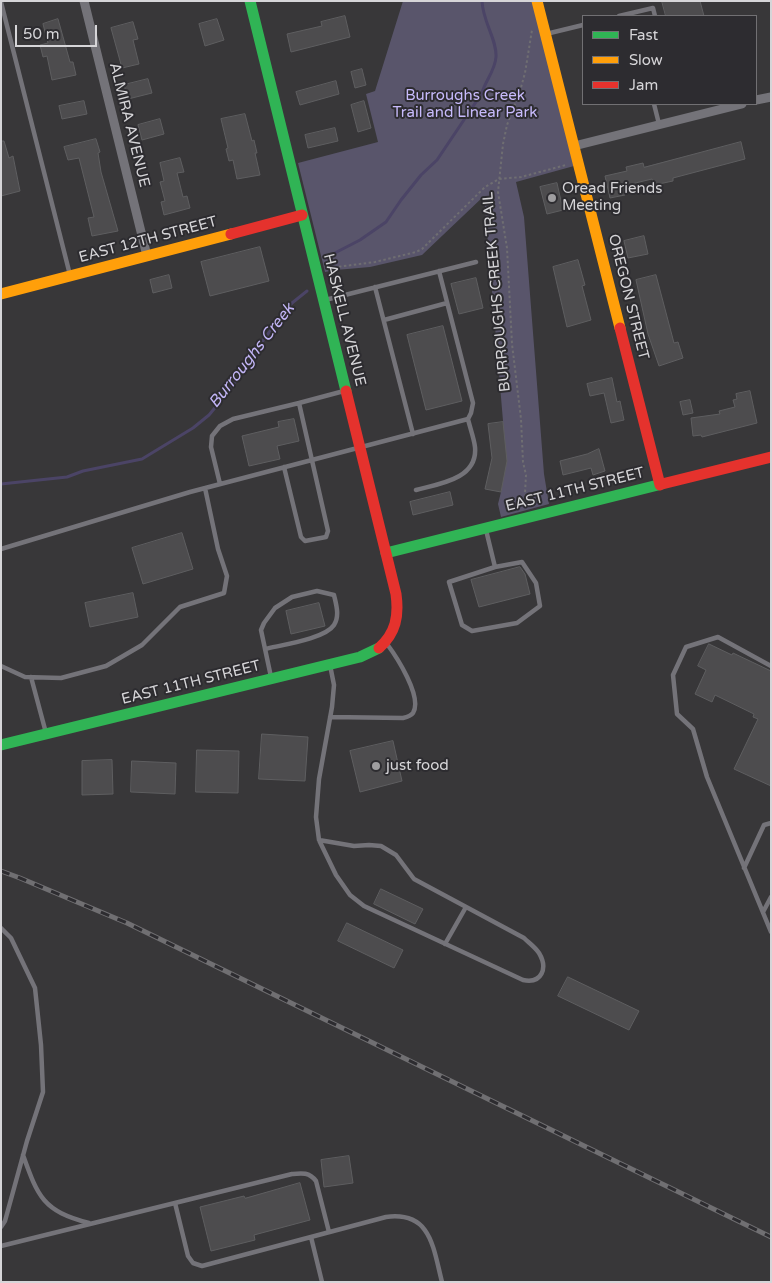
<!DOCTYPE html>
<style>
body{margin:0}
#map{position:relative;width:772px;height:1283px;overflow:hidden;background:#383739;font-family:"Varela Round",sans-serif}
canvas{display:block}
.frame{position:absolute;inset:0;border:2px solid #d6d5d8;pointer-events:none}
.legend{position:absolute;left:582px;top:15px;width:175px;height:90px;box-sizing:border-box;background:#2d2c30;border:1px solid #717073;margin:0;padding:6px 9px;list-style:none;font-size:15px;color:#d6d5d8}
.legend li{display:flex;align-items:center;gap:10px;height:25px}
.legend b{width:25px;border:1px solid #717073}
.scale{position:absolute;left:15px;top:25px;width:82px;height:22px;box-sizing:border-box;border:2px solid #d6d5d8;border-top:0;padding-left:6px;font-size:15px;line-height:18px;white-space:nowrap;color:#d6d5d8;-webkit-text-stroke:4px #2d2c30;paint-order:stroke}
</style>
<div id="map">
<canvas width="772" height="1283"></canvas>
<div class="frame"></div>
<ul class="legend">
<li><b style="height:6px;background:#30b455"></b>Fast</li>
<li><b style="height:6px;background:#ff9f0a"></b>Slow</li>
<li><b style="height:6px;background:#e5322d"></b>Jam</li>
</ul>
<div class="scale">50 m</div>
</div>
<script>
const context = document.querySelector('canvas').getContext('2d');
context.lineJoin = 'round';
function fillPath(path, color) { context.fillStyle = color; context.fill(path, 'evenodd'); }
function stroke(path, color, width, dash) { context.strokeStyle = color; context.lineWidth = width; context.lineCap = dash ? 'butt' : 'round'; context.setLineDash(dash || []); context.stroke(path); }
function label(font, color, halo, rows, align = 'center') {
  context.font = font + ' "Varela Round",sans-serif'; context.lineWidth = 4; context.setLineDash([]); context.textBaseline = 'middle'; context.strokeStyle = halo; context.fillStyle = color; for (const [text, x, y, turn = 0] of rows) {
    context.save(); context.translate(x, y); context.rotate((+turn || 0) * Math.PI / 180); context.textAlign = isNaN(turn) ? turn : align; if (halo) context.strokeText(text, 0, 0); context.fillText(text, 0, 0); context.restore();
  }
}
const green = new Path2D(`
 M403,1H533L574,166L516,182L524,217L544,474L549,504L501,517L498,504L501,492L503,421L484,196L422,255L370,267L336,270L325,272L298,163L378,142L366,94L375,91Z`);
const stream = new Path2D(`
 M329,256L360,240L386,222L401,200L421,175L437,160L482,93C485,81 495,71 496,57C497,39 483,23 482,1
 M1,484L67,477L83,471L142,459L193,428L209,415L223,398L254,356L264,339L292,303L307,291`);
const building = new Path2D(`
 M662,1H700L704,16H666Z
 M345,16L350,37L291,52L287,34L322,26L321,22Z
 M58,19L70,62H73L76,75L52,80L47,56L43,57L40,45L48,43L43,24Z
 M217,19L224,40L205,46L199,24Z
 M133,22L138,39L133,40L139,64L122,68L111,28Z
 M362,69L366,85L355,88L351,72Z
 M148,79L152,93L128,99L124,85Z
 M336,81L339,94L300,105L296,92Z
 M84,101L87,114L62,119L59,106Z
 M364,101L371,128L358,132L351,105Z
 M245,114L252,141L254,140L257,153H255L260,175L237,179L233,160L229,161L226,149L228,148L221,119Z
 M160,119L164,134L142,140L138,125Z
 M335,128L338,141L308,148L305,135Z
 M96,139L100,152L98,153L101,172L118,231L92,236L88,218L94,217L79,158L68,160L64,147Z
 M1,141H4L9,158L13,156L20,191L1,196Z
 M741,142L745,159L673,178V181L654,185L652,179L623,186L625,195L610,198L605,176L627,171L626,167L643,163L644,167Z
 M180,158L184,172L177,173L183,197L187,196L190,208L164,215L161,202L165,201L160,182L164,181L160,163Z
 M557,183L563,210L547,214L540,187Z
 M644,236L648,254L628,258L624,241Z
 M260,247L269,281L210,296L201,262Z
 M578,260L585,285L582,286L591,320L567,327L553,267Z
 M169,275L172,288L153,293L150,280Z
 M656,275L674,343L678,342L683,358L659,366L648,334L636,280Z
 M476,278L483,308L459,314L451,284Z
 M443,326L462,401L426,410L407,335Z
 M612,378L617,402L620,401L624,420L611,423L604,393L590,396L587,384Z
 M750,391L757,423L702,437L701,435L693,436L691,418L720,414L719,411L735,407L733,400L737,399L736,394Z
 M690,400L693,413L683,415L680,402Z
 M294,419L299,441L277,446L280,459L249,466L242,436L279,427L278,422Z
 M503,422L507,461L501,492L485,489L492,458L488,424Z
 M599,449L605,471L593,475L591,468L563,475L560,461L587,454Z
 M450,492L453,505L413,515L410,502Z
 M182,533L193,569L143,584L132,548Z
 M520,567L525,574L530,594L479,607L471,580Z
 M133,593L138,617L90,627L85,603Z
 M319,603L325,626L291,634L286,611Z
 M709,644L732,655L733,653L771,671V786L734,769L758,719L753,717L754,714L715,695L712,702L695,694L706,670L698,666Z
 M262,734L308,737L305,781L259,779Z
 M393,741L402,781L360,792L350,751Z
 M197,750L239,751L238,793L196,792Z
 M112,760L113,794L82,795V761Z
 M132,761L176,763L175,794L131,792Z
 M381,889L423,909L415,924L374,904Z
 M347,923L403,950L394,968L338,941Z
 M568,977L639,1011L629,1030L558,996Z
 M349,1156L353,1183L324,1187L321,1160Z
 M300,1183L310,1220L254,1235L255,1240L211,1251L200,1207L244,1196L245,1198Z`);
const path = new Path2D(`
 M329,268L375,262L416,252L422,249L485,187L499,179L521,177L566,165
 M527,507L525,493L526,475L523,462L521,419L512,344L507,248L498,192L503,144L507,125L520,91L525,73L532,30`);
const lane = new Path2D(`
 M1,2L70,275
 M619,16L653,8L655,16
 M546,34L583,25
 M654,104L659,124
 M375,287L413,434
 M325,300L476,262
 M384,320L447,303
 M299,403L344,391
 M220,484L211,447L212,436L220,426L233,419L299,403L328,531L326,537L305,541L301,537L284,467
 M416,490C439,484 478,479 475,447C474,438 470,428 468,419
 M486,530L495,567L522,562L536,583L540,606L517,623L472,631L462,625L449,582L495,567
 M1,549L190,492L468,419L471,413L473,403L439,271
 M265,649C281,645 325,639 334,625C340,616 336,604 334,595L317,591L292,597L275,608L264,623L261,630L271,677
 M1,666L25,677L61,678L106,666L142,645L180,607L224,593L227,576L218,549L205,488
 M771,666L718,637L686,647L673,675L677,714L693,729L707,777L771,932
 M31,677L46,733
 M330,717L403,718C407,717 411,716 413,713C423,697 396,656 387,644
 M319,840L354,846L369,845L381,846L396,855L414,879L524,938C529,943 535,947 539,953C548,968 542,984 523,980L364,906L350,895L336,875L319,840L316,817L319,779L332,707L334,685L330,665
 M744,868L764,825L771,823
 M763,912L771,897
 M1,928L11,938L35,988L41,1045L43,1092L27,1141L5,1221L1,1227
 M445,944L466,907
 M23,1155C38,1197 43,1211 89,1223
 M175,1203L188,1256L193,1263L202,1266L386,1217C431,1211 433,1247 442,1282
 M311,1237L322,1282
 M1,1246L292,1174C302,1173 309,1172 316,1181L329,1232`);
const street = new Path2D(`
 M84,1L147,256
 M756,100L771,97
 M574,146L742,104`);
const fast = new Path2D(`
 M250,1L346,391
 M386,553L662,484
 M1,745L360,657L379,648`);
const slow = new Path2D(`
 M537,1L620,328
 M1,294L231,234`);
const jam = new Path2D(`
 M231,234L302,215
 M620,328L660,485
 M346,391L396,594C399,616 396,633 379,648
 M662,484L771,457`);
const rail = new Path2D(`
 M1,871L20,878L127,923L771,1237`);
const markers = [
 [552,198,5,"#9f9ea0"],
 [376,766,5,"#9f9ea0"]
];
const parkNames = [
 ["Burroughs Creek",465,96],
 ["Trail and Linear Park",465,113]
];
const streetNames = [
 ["ALMIRA AVENUE",129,125,76],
 ["EAST 12TH STREET",148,240,-15],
 ["BURROUGHS CREEK TRAIL",497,292,-95],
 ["OREGON STREET",628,297,76],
 ["HASKELL AVENUE",344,320,76],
 ["EAST 11TH STREET",575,490,-14],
 ["EAST 11TH STREET",191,683,-14]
];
const poiNames = [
 ["Oread Friends",562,189],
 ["Meeting",562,206],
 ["just food",386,766]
];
const waterNames = [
 ["Burroughs Creek",252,356,-52]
];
fillPath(green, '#59556b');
stroke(stream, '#4b4466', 3);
fillPath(building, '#4d4c4e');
stroke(building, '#5e5e60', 1);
stroke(path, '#6f6e72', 2, [2.5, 2.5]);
stroke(lane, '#747379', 4.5);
stroke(street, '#747379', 9);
stroke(fast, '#30b455', 11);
stroke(slow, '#ff9f0a', 11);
stroke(jam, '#e5322d', 11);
stroke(rail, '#706f72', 5);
stroke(rail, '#2d2c30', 3, [9]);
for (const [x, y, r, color] of markers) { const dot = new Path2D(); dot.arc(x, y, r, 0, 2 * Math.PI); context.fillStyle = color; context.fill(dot); stroke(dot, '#2d2c30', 2); }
label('15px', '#c8bbfc', '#2d2c30', parkNames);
label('15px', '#d6d5d8', '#2d2c30', streetNames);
label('15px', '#d6d5d8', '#2d2c30', poiNames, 'left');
label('italic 16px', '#c2b5f6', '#2d2c30', waterNames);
</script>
